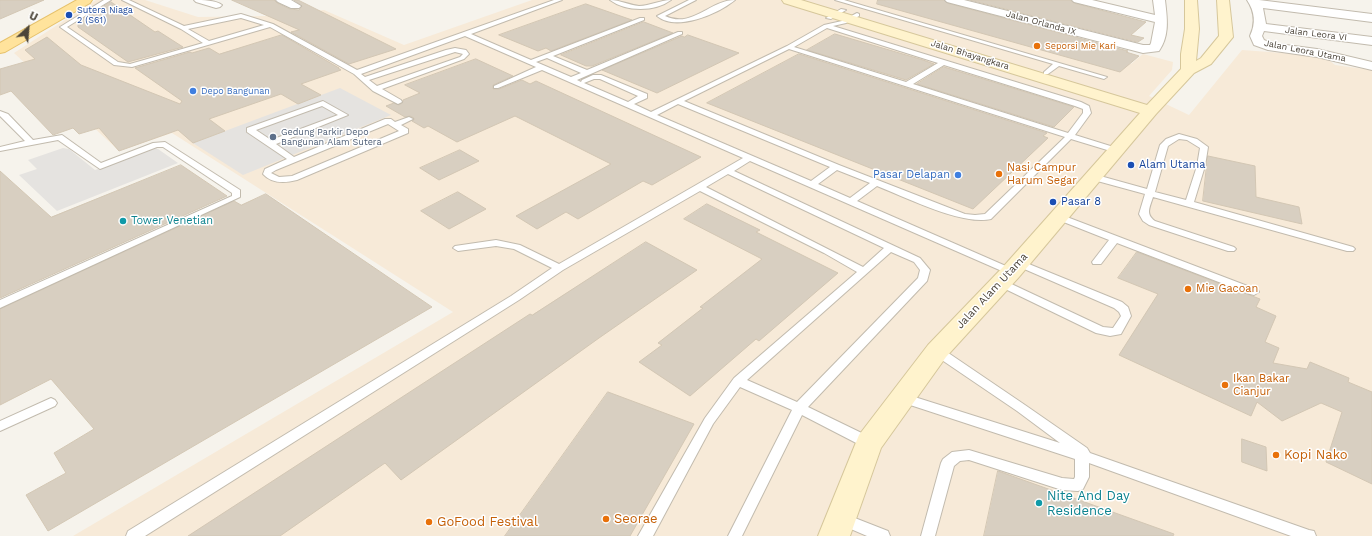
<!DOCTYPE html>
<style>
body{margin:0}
#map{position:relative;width:1372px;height:536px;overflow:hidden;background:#f6f3ec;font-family:"Work Sans",sans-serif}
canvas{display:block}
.north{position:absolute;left:8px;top:8px;width:40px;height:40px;-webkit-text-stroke:3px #fff;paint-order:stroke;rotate:26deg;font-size:11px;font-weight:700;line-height:16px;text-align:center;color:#4b4439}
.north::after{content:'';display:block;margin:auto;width:14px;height:18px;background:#4b4439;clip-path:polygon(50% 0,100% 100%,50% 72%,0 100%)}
</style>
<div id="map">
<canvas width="1372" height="536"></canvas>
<div class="north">U</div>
</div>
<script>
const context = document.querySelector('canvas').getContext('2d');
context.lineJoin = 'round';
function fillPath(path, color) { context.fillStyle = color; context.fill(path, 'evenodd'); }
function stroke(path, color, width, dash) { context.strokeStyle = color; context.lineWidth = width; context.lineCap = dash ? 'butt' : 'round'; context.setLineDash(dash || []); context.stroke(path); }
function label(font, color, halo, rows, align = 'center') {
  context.font = font + ' "Work Sans",sans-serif'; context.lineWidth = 3; context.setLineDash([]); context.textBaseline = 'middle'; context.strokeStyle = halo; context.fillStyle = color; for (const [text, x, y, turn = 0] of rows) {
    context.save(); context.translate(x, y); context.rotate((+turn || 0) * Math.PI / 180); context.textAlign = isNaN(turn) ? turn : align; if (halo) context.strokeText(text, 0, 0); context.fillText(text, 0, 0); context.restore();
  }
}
const commercial = new Path2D(`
 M96,0H145L198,17L267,16L324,10L404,45L532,0H896L1131,64L1143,54L1173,62L1172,70L1149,96L1189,115L1242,50L1324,56L1335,65L1372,70V536H73L453,312L172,133L119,151L14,53Z`);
const parking = new Path2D(`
 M340,88L391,115L243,175L193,143Z
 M63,148L69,149L95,170L155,148L158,149L178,163L57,211L19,175L37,169L28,160Z`);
const building = new Path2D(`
 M0,0H44L0,19Z
 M232,0H274L277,3L290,9L299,10L302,6L294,0H298L396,49L349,64L291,32L299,30Z
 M878,0H944L947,3L1128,51L1126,52L1139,56L1120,72L877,4Z
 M970,0H1070L1074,3L1146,22L1131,35L1144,38L1138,42Z
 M111,2L155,32L158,31L183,47L128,62L78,27V22Z
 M586,4L632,20L551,51L546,48L538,51L499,35Z
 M644,22L673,33L592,66H586L561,55Z
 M835,34L923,60L934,64L906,80L807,50Z
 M282,35L339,68H338L341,70L301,84L321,95L298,104L281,94L209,119L225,131L193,143L178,130L119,151L99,128L79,134L73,128L53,135L11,91L0,95V69L35,59L25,50L47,37L81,65L180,104L182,101L135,68L190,52L192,53L209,48L219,54Z
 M688,35L739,53L657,93L602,70L682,36L684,37Z
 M799,54L1047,133L1043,136L1048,138L973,209L707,103Z
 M476,59L513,76L493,85V89H499L522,80L530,84L536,81L701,157L652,185L643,181L578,219L566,212L537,229L516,216L611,164L515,116L457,142L428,126L424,128L412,121L414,120V118L410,116L405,117L386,106L394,103L399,105L403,102V100L420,93L405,85Z
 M944,67L980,78L1074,107L1054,127L917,84Z
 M460,150L479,161L439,180L420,168Z
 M1208,156L1255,166L1256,197L1299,207L1302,224L1203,201Z
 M181,165L227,196L0,298V171L51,217Z
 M458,192L486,209L449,229L421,211Z
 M266,194L432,307L48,531L26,495L66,473L54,453L94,429L51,379L0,405V309L234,201L241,205Z
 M707,204L760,230L756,232L838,273L759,341L756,339L690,396L639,362L662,345L658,343L703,308L700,307L762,259L684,219Z
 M646,242L697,270L599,338L401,480L385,463L280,536H188L530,314L532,315Z
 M1137,252L1260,299L1256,307L1276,316L1265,342L1279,348L1273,363L1307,369L1310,362L1349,378L1348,382L1372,392V484L1326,462L1342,412L1321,403L1282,421L1257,402L1251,416L1119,355L1158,294L1118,278Z
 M608,392L694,424L630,536H505Z
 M1242,439L1266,447L1267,471L1242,462Z
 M998,471L1174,534L1173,536H984Z`);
const lane = new Path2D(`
 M104,0H111L67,27L118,62L130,64L203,43L181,29L122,0H129L184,26L241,14L273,24L357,70L554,0H562L471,34L531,60L640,18H644V20L553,56L587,70L678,32H682V34L577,80L581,82L582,80L593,75H601L647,94V98L634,104L651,112L787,46L824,25L842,21L857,13L859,14V16L846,23L833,26L1081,102L1089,106L1091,113L1075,135L1120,149L1121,151L1117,153L1071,139L991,219C963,226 905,197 877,186L857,201L1015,270L1016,272L1011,275L750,161L734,171L920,258L930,270L927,281L808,407L874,439L875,443L874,447L869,448L864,447L802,415L742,536H728L792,410L740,387L713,424L653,536H638L705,418L734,378L857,272L824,253L700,191L563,270L519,300L145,536H126L128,531L511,296L552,268L514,249L496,246L458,251L453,248L455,246L496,240L520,245L559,264L743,158L542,70L498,88H494V86L536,67L465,36L361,74L365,77L446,50L455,48L466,50L469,54L464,59L382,89L401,100L402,102L398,104L373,91L354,74L270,27L132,67L114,65L60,27ZM241,18L264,25L209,41L188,29ZM827,28L938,63L906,82L794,47ZM789,49L1065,137L985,214L975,215L965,214L839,165L684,101ZM455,52L463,54L460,57L377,86L369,80ZM547,58L581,73L571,77L536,62ZM944,65L1075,106L1083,109V113L1068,133L913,84ZM594,79H600L638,96L628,102L584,83ZM678,104L830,167L811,181L657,115ZM837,170L870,183L850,198L818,184ZM728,174L884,248L863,267L706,187ZM891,252L914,262L920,270L918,278L797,402L747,380Z
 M610,0C620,0 629,5 639,6C650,6 660,0 671,0C655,12 626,12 610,0Z
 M689,0H696L665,16C692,29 710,0 735,0C718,14 676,32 657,16Z
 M835,0H844L1107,77L1104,79L1059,66L1048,74H1044V72L1053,64Z
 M841,9L846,10L831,19L826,18Z
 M323,101L348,115L276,144L294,157L385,119H391L395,122L409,117L413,119L401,125L408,129V133L297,180C285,183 272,184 263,174L265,169L287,159L247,132V128ZM322,106L338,115L271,140L256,130ZM388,124L399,131L292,176L279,177L271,173L276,170Z
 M0,111L8,114L33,140L62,135L101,163L153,143L165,142L240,190V197L0,308V300L232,196V193L163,147H157L100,169L58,140L0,151V147L25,141L0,116Z
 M1179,134L1197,139L1208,147L1205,166L1194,202L1353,247L1355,249L1353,251H1347L1153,197C1150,207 1145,214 1155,221L1234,247L1236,249L1234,251H1228L1149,225L1143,221L1139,214L1145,194L1090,179L1089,177L1093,174L1147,189L1160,145L1166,139ZM1179,139L1187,140L1200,148L1197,166L1186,200L1155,192L1168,146Z
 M1059,214L1258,290L1259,292L1254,295L1250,294L1117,243L1101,264H1093L1092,262L1109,240L1056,219L1054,217Z
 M1019,260L1122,302L1128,307L1131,316L1121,334L1110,336L1096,333L997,285L996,283L997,281H1005L1103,327L1113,328L1121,316L1119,312L1114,308L1015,265L1014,263Z
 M937,347L941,348L1025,405L1087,448L1090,453L1309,530L1314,531L1316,536H1291L1089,463V477L1083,489L1078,491L1062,490L969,460L960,461L954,466L935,536H921L941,463L943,459L952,452L969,450L1062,478L1074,479L1075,477V459L898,401L896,398L898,395L902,393L1060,443L1017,411L933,354L931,351L933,348Z
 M51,398L55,400L57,403L55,406L0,431V421Z
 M842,513L888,531L890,536H867L837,523L835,519L837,515Z`);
const street = new Path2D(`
 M194,0C203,0 215,0 222,5L220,7L216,8L196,2Z
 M276,0H291L301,6L299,8H291L278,2Z
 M945,0H964L1143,45H1150L1151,43L1155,22L1074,2L1072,0H1092L1155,15L1153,0H1165C1167,18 1170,35 1159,51L1143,53L947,2Z
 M1247,0H1259L1372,14V22L1263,8L1266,24L1372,37V45L1264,31L1262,36L1264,40L1271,43L1317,49L1372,62V70L1317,57L1268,50L1254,45L1250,36C1256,23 1255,12 1247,0Z`);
const secondary = new Path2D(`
 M782,0H801L1147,105L1181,69V54L1185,29V0H1197L1199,29L1196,61L1201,58L1219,36L1217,0H1229L1233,37L1211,64L1194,73L1156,114L1019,277L946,357L881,448L850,536H818L859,435L928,345L1003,267L1140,113L784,3Z`);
const primary = new Path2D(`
 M77,0H92L90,3L5,52L0,53V43Z`);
const markers = [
 [69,15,4,"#1a4fb4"],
 [1037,46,4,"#e8710a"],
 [193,91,4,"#3f7fe0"],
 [273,137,4,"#5c6f8a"],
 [1131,165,4,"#1a4fb4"],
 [999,174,4,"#e8710a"],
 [958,175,4,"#3f7fe0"],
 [1053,202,4,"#1a4fb4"],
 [123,221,4,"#0f9aa8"],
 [1188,289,4,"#e8710a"],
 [1225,385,4,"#e8710a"],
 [1276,455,4,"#e8710a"],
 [1039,503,4,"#0f9aa8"],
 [606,519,4,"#e8710a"],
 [429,522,4,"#e8710a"]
];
const farTransitnames = [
 ["Sutera Niaga",77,10],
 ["2 (S61)",77,20]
];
const farStreetnames = [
 ["Jalan Orlanda IX",1041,23,15],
 ["Jalan Leora VI",1316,34,7],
 ["Jalan Leora Utama",1305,51,11],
 ["Jalan Bhayangkara",970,55,17]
];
const farFoodnames = [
 ["Seporsi Mie Kari",1045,46]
];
const farShopnames = [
 ["Depo Bangunan",201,91]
];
const farServicenames = [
 ["Gedung Parkir Depo",281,132],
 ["Bangunan Alam Sutera",281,142]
];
const transitNames = [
 ["Alam Utama",1139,165],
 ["Pasar 8",1061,202]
];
const foodNames = [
 ["Nasi Campur",1007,168],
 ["Harum Segar",1007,181],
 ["Mie Gacoan",1196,289],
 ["Ikan Bakar",1233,379],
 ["Cianjur",1233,392]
];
const shopNames = [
 ["Pasar Delapan",950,175]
];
const cultureNames = [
 ["Tower Venetian",131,221]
];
const streetNames = [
 ["Jalan Alam Utama",992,291,-47]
];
const nearFoodnames = [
 ["Kopi Nako",1284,455],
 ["Seorae",614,519],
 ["GoFood Festival",437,522]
];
const nearCulturenames = [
 ["Nite And Day",1047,496],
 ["Residence",1047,511]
];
fillPath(commercial, '#f7ead8');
fillPath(parking, '#e5e3e0');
fillPath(building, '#d8cfc1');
stroke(building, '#d3c7b4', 1);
stroke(lane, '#c2bbae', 2);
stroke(street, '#c2bbae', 2);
stroke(secondary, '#d6c79b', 2);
stroke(primary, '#e6c16a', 2);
fillPath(lane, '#fff');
fillPath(street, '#fff');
fillPath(secondary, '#fff3cd');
fillPath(primary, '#ffe39c');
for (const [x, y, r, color] of markers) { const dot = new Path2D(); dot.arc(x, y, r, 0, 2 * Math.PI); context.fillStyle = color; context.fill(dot); stroke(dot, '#fff', 1.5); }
label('9px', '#164399', '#fff', farTransitnames, 'left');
label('9px', '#4b4439', '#fff', farStreetnames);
label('9px', '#c56008', '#fff', farFoodnames, 'left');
label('9px', '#366cbe', '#fff', farShopnames, 'left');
label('9px', '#4e5e75', '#fff', farServicenames, 'left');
label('11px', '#164399', '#fff', transitNames, 'left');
label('11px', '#c56008', '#fff', foodNames, 'left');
label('11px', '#366cbe', '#fff', shopNames, 'right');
label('11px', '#0d838f', '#fff', cultureNames, 'left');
label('11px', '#4b4439', '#fff', streetNames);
label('13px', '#c56008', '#fff', nearFoodnames, 'left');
label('13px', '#0d838f', '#fff', nearCulturenames, 'left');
</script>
